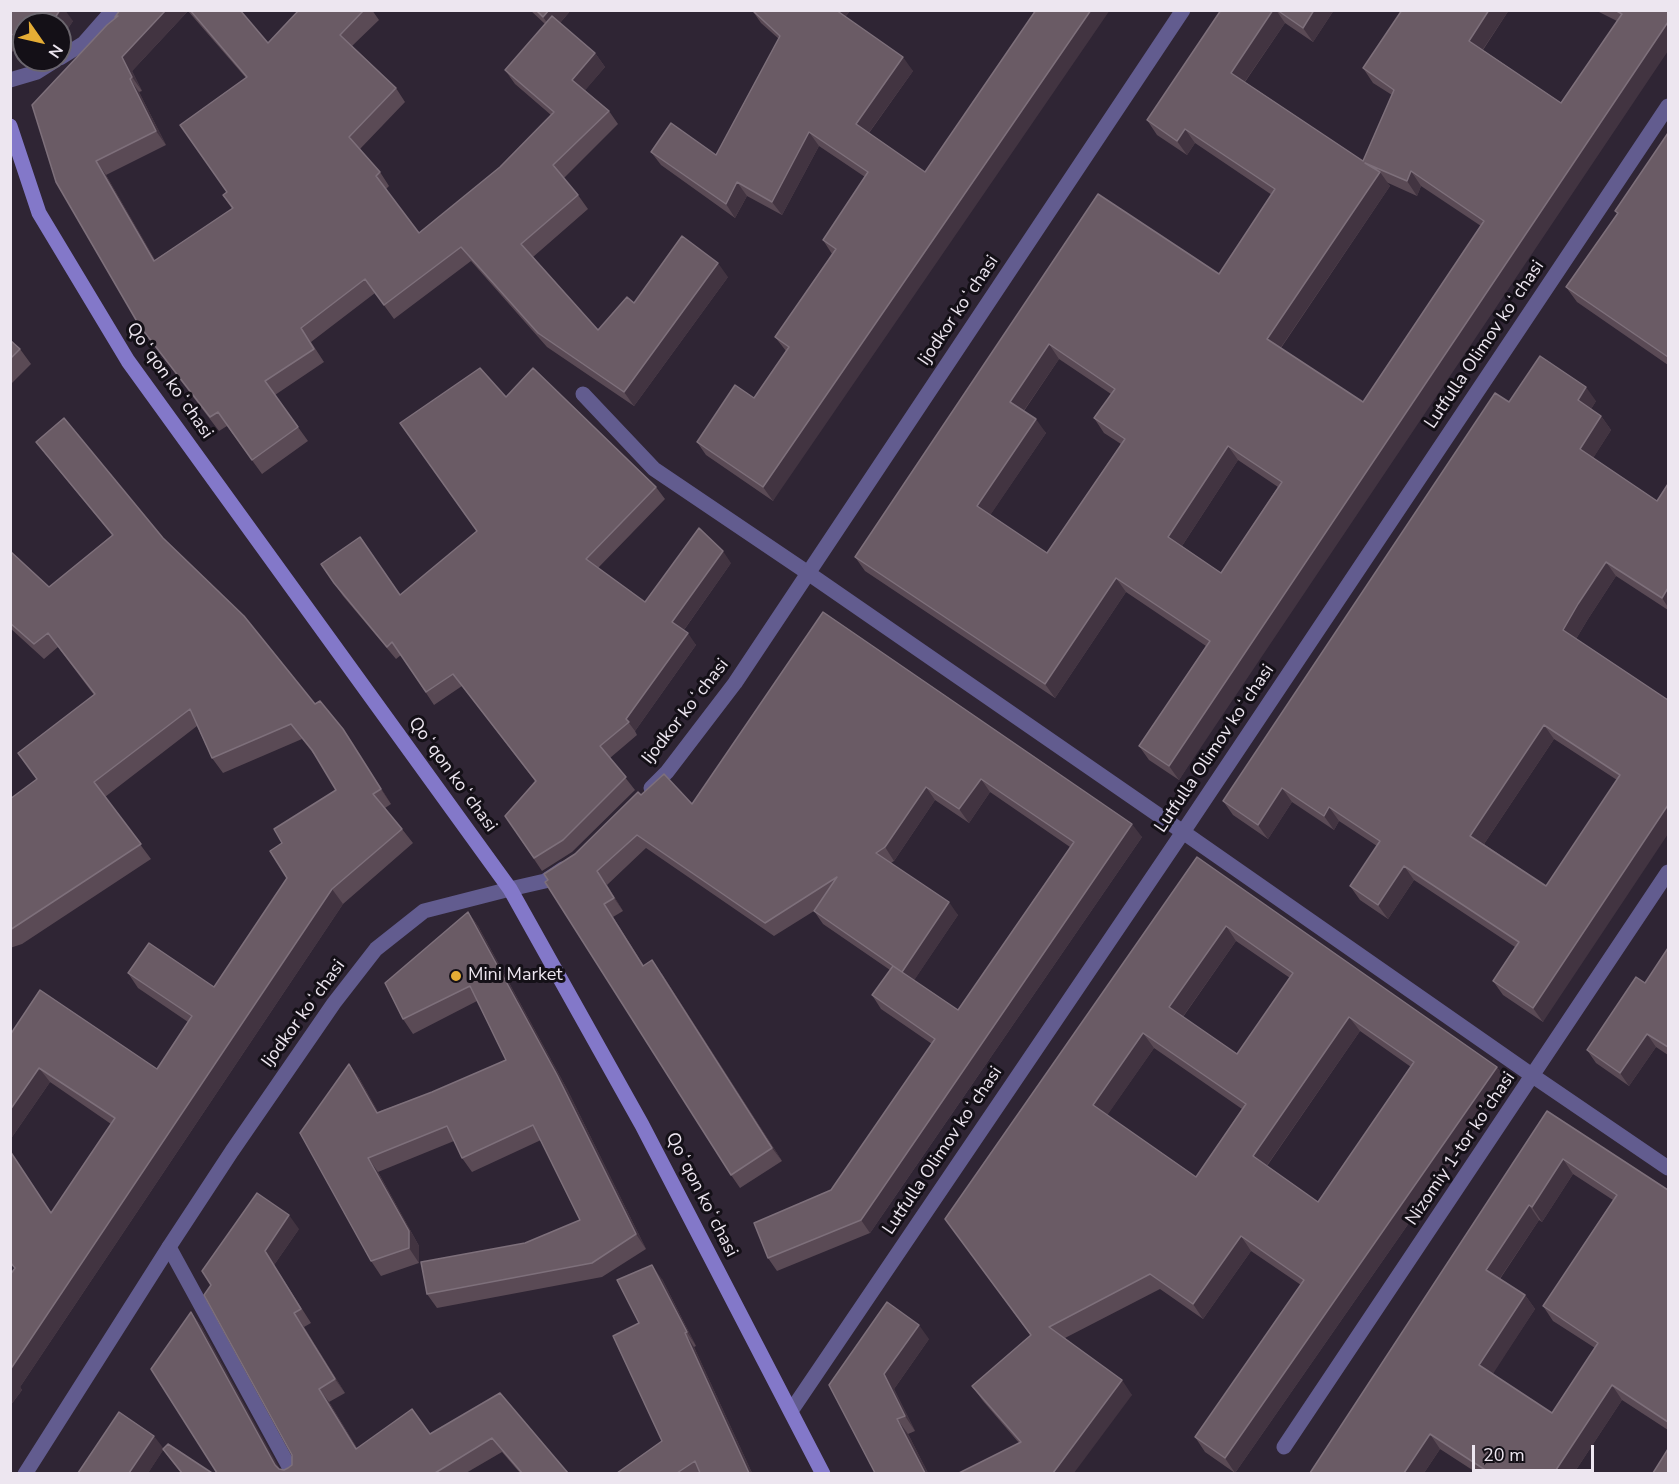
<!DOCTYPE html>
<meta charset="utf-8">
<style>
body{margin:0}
#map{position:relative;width:1679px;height:1484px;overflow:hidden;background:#2f2534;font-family:"Nunito Sans",sans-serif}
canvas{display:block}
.frame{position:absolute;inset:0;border:12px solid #ede6f0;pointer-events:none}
.north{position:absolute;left:12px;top:12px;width:60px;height:60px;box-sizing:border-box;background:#141017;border:2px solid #6b666e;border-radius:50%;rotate:124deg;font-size:16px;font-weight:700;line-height:24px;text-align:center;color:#ede6f0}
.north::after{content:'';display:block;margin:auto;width:21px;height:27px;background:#e5ad35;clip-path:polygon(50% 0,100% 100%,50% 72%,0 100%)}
.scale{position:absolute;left:1472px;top:1445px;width:122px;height:27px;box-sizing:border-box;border:3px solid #ede6f0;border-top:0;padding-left:8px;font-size:18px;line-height:21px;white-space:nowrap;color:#ede6f0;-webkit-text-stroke:4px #141017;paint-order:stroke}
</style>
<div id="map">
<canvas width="1679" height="1484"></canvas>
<div class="frame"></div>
<div class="north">N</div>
<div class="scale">20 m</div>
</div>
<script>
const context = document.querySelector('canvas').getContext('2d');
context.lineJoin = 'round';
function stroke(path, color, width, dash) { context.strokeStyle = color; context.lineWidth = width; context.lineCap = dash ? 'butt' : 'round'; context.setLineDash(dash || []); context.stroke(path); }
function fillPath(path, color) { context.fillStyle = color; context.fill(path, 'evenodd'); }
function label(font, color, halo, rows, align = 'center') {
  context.font = font + ' "Nunito Sans",sans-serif'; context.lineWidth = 6; context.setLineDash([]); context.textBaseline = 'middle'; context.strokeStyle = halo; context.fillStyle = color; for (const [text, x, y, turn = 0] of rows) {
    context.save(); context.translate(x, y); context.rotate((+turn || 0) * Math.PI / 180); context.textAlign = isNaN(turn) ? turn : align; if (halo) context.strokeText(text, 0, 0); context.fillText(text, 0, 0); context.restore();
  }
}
const service = new Path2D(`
 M583,394L654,469L808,573`);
const minor = new Path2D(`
 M60,58L84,43L113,10
 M10,80L37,72L56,60
 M808,573L1183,832L1533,1076L1668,1168
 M651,788L667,772L735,683L1183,10
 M510,889L545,881L563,869
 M169,1247L293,1474
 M791,1411L1183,832L1668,106
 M1284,1447L1668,872`);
const tertiary = new Path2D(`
 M25,1474L169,1247L232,1151L334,1003L376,949L424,911L510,889`);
const secondary = new Path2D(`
 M10,126L39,213L128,361L510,889L642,1125L823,1474`);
const wall = new Path2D(`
 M10,10L73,21L60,40V24H24V49L10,52Z
 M120,10H240L268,43L299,10H372L379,20L352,46L396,88L405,102L360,149L380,172L389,186L386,189L419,233L500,167L551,115L515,84L505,70L545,24L530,10H571L560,23L595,53L605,67L585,90L609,111L618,124L564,178L578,195L588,209L533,257L598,330L634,303L728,277L634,406L547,347L471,261L394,319L375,293L311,342L324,362L275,395L308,441L262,474L227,426L219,431L149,339L139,325L56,182L116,18L115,17ZM188,11L246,78L227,192L223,195L232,209L155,260L106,175L166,145L139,92L142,91L132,71Z
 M752,10H851L845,17L913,71L869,133L925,172L773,501L706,455L697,442L754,398L786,351L775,337L832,254L823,240L865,177L819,146L782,215L747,196L735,218L661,165L651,152L716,155L779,39L761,23Z
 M1221,10H1334L1313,42L1285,23L1245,82L1363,161L1392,95L1373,83L1363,68L1509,10L1483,50L1561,103L1617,21L1595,10H1668L1179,780L1149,760L1139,746L1206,646L1126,592L1055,698L865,571L855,557L1098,194L1219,274L1272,195L1195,143L1187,155L1157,135L1147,120ZM1386,182L1417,196L1421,186L1481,226L1363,402L1281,348L1390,186ZM1059,359L1111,394L1094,418L1104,433L1121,444L1047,553L990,515L1046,433L1024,411ZM1238,460L1278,487L1221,573L1182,546Z
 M1668,133V365L1577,302L1566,287L1617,214L1615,211Z
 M10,340L20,349L31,364L10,385Z
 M506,397L656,487L665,499L598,568L645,602L731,563L684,630L696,645L635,731L637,735L610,758L635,790L572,852L542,871L505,816L535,781L462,686L434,705L401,655L396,659L343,596L321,564L400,595L477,531Z
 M1596,401L1591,409L1601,416L1611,430L1593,458L1657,501L1668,484V610L1616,576L1588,619L1576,639L1668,700L1543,1022L1503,995L1493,981L1515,947L1414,880L1388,919L1360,900L1350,886L1377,846L1339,821L1334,830L1292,802L1268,839L1233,815L1223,801L1509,402ZM1554,739L1617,780L1546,886L1484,844Z
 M36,442L163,538L315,704L343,729L391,804L385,808L402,829L413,843L343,904L20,1387L22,1390L10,1406V1275L111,1124L50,1082L10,1140V1035L157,1069L188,1022L138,988L128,973L214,987L287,878L282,843L336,790L316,757L302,739L223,773L212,758L197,726L105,797L151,859L22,944L10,948V799L37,779L18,753L94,695L58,647L44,659L10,628V551L49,587L112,535L47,456Z
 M823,612L1142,837L870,1233L777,1271L768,1258L831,1190L932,1044L881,1009L872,995L890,970L823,924L814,911L774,936L646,848L607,885L623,911L613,917L644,966L662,974L782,1161L740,1188L731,1175L575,854L641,795L692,804ZM990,792L1070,847L958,1010L914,980L958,915L891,863L894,861L935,800L969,823Z
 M1197,857L1497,1067L1507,1082L1235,1473L1205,1452L1195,1437L1301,1285L1251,1251L1203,1319L1160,1289L1065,1338L1132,1395L1019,1443L983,1401L972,1386L1031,1336L945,1219ZM1236,941L1290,978L1237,1054L1183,1017ZM1360,1031L1411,1067L1318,1202L1267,1166ZM1154,1048L1242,1109L1196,1177L1107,1115Z
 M468,912L478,926L567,1089L646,1249L602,1277L437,1308L427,1294L525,1243L580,1220L541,1140L472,1172L462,1158L454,1141L378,1172L419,1246V1263L381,1276L371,1261L349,1064L359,1078L378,1112L432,1092L506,1060L477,1001L413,1034L403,1019Z
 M1668,948V1055L1656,1047L1629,1086L1596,1063L1587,1050L1645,983Z
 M1547,1111L1668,1190V1430L1622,1400L1574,1473H1477L1440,1449L1424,1473H1310ZM1573,1174L1613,1200L1543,1306L1553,1321L1595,1348L1552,1413L1492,1374L1535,1309L1525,1295L1500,1279L1539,1220L1542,1222Z
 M299,1229L274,1265L311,1323L304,1327L345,1393L329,1402L357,1448L430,1434L500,1393L568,1473H520L502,1452L466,1473H217L191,1312L201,1326L279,1469L284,1470L288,1468L292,1465V1455L204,1295Z
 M662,1279L696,1346L694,1347L752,1473H617L662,1441L639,1323Z
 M929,1339L894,1389L915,1431L908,1434L928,1473H875L829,1385Z
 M164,1449L212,1473H181L163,1450L148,1473H78Z`);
const shadedWall = new Path2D(`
 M60,10H65L73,21L60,40V24H51Z
 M166,10L188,11L132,71L142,91L132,77L122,57Z
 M549,10H571L553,31L543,17Z
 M834,10H851L841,21Z
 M1091,10H1110L773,501L763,487Z
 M1273,10H1276L1285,23L1241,87L1231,73Z
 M1314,10H1334L1313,42L1303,28Z
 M1489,10H1509L1479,55L1469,41Z
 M1668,22V51L1179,780L1169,766Z
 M595,53L605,67L582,94L572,80Z
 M903,57L913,71L865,138L856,124Z
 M130,79L139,92L166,145L156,131Z
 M1185,129L1195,143L1187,155L1177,141Z
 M809,132L819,146L782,215L772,202Z
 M96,161L106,175L164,275L154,261Z
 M1411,171L1421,186L1417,196L1407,181Z
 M1380,172L1390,186L1277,353L1267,339Z
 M737,182L747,196L735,218L726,204Z
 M718,263L728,277L634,406L624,392Z
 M1049,344L1059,359L1020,416L1010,402Z
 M1586,387L1596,401L1588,414L1578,400Z
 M1601,416L1611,430L1590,463L1580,449Z
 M1036,419L1046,433L987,520L977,506Z
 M1228,446L1238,460L1178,552L1168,537Z
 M723,551L731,563L681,634L672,622Z
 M1606,562L1616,576L1588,619L1573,644L1563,630L1578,604Z
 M1116,578L1126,592L1055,698L1045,684Z
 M1668,588V607L1662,598Z
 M688,633L696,645L635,731L626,719Z
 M1544,725L1554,739L1480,850L1470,836Z
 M343,729L353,743L391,804L381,789Z
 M981,779L990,792L969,823L959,809Z
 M926,787L935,800L894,861L885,847Z
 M1282,788L1292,802L1268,839L1258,825Z
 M1668,805V834L1543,1022L1533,1008Z
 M1329,807L1339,821L1334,830L1324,816Z
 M1132,824L1142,837L870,1233L861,1220Z
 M1404,866L1414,880L1388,919L1378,905Z
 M597,871L607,885L623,911L614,898Z
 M332,889L343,904L20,1387L22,1390L10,1406V1370Z
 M949,902L958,915L911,985L902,972Z
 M604,904L613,917L652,980L643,966Z
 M468,912L478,926L567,1089L646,1249L636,1234Z
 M1226,926L1236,941L1179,1022L1169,1007Z
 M652,960L662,974L782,1161L772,1148Z
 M1349,1017L1360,1031L1263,1171L1253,1156Z
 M1143,1033L1154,1048L1104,1120L1093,1105Z
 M1647,1034L1656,1047L1629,1086L1620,1073Z
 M349,1064L359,1078L387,1127L377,1113Z
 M1497,1067L1507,1082L1235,1473L1225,1458Z
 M39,1068L50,1082L10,1140V1110Z
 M368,1158L378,1172L419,1246V1263L409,1248Z
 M1563,1159L1573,1174L1542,1222L1532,1207Z
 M1529,1205L1539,1220L1496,1284L1486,1270Z
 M289,1215L299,1229L274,1265L311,1323L265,1251Z
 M1241,1236L1251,1251L1203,1319L1193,1304Z
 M652,1265L662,1279L696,1346L687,1332Z
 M1525,1295L1535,1309L1489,1380L1479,1365Z
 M191,1312L201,1326L282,1473L275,1465Z
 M294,1313L304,1327L345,1393L335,1379Z
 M919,1325L929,1339L894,1389L915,1431L905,1416L884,1374Z
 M685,1333L694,1347L752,1473H749Z
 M1122,1380L1132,1395L1074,1473H1053Z
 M1612,1385L1622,1400L1574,1473H1554Z
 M319,1389L329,1402L366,1463L356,1449Z
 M897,1419L908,1434L928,1473H925Z
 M1430,1434L1440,1449L1424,1473H1404Z
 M154,1436L164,1449L148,1473H129Z`);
const building = new Path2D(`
 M10,10H60L51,24H24V33L10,35Z
 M120,10H166L122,57L132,77L130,79L156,131L96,161L154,261L233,208L223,195L227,192L180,125L247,77L190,10H240L268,43L299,10H364L340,35L396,88L349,137L380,172L376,176L419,233L500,167L554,112L505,70L552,16L595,53L572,80L609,111L553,165L578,195L521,244L598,330L627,297L634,303L682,236L718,263L624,392L538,333L461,247L384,305L365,279L301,328L314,349L265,381L298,427L252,460L218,412L210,417L139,325L56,182L32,105L107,25L118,16L115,17Z
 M536,10H549L543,17Z
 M752,10H836L903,57L856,124L925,172L1036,10H1091L763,487L697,442L735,385L754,398L789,347L775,337L836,249L823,240L868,172L809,132L772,202L737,182L726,204L651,152L671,123L716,155L780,36Z
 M1221,10H1273L1231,73L1363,161L1394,90L1363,68L1402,10H1489L1469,41L1561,103L1622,14L1615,10H1668V22L1169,766L1139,746L1210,641L1116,578L1045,684L855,557L1098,194L1219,274L1275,189L1185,129L1177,141L1147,120ZM1365,163L1407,181L1411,171L1484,221L1363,402L1267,339L1380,172ZM1049,344L1115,389L1094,418L1125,439L1047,553L977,506L1036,419L1010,402ZM1228,446L1282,482L1221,573L1168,537Z
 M1277,10H1314L1303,28Z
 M1668,133V357L1566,287L1618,213L1615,211Z
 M10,340L20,349L10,359Z
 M1540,356L1586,387L1578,400L1601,416L1580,449L1657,501L1668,484V588L1662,598L1606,562L1578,604L1563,630L1668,700V805L1533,1008L1493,981L1519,942L1404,866L1378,905L1350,886L1380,841L1329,807L1324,816L1282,788L1258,825L1223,801L1495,393L1509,402ZM1544,725L1620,775L1546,886L1470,836Z
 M480,368L506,397L533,368L656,487L586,559L645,602L699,528L723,551L672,622L688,633L626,719L629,722L600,746L626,777L563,840L534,858L505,816L536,781L453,674L426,692L392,642L387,647L334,583L321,564L360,537L400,595L477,531L400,423Z
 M64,418L163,538L244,616L315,704L320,701L343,729L381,789L373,794L402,829L332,889L10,1370V1275L15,1268L10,1262V1151L51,1213L115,1118L39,1068L10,1110V1035L40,990L157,1069L192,1016L128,973L149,943L214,987L287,878L270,851L282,843L274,829L336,790L312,750L291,724L212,758L190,709L94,782L141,844L10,930V855L11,854L10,853V799L37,779L18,753L95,694L48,633L34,644L10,623V551L49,587L113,535L36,442Z
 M823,612L1132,824L861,1220L768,1258L754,1223L831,1190L935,1039L872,995L893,966L958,1010L1074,842L981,779L959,809L926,787L885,847L876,853L949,902L902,972L814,911L837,877L765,923L637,835L597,871L614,898L604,904L643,966L652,960L772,1148L731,1175L545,882L548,880L544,874L575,854L638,792L641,795L664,774L692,804Z
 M1197,857L1497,1067L1225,1458L1195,1437L1304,1280L1241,1236L1193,1304L1150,1274L1049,1327L1122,1380L1053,1473H959L1021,1442L972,1386L1031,1335L945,1219ZM1226,926L1293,973L1237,1054L1169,1007ZM1349,1017L1414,1062L1318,1202L1253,1156ZM1143,1033L1246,1104L1196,1177L1093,1105Z
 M468,912L557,1075L636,1234L592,1263L427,1294L421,1262L525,1243L580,1220L533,1125L462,1158L447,1126L368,1158L409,1231V1248L371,1261L300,1133L349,1064L377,1113L432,1092L506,1060L470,986L403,1019L385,983Z
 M1668,948V1047L1647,1034L1620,1073L1587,1050L1636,977L1645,983Z
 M1547,1111L1668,1190V1422L1612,1385L1554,1473H1490L1430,1434L1404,1473H1310ZM1563,1159L1617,1195L1543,1306L1598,1343L1552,1413L1479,1365L1525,1295L1486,1270L1529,1205L1532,1207Z
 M257,1193L289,1215L265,1251L301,1309L294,1313L335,1379L319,1389L356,1449L412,1409L430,1434L500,1393L568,1473H522L492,1438L435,1473H436H217L151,1369L191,1312L275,1465L279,1469L284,1470L288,1468L292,1465V1455L204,1295L211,1285L202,1271Z
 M652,1265L687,1332L685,1333L749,1473H700L695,1461L677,1473H617L662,1441L613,1336L639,1323L617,1280Z
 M887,1302L919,1325L884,1374L905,1416L897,1419L925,1473H875L829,1385Z
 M119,1412L154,1436L129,1473H78Z
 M168,1444L212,1473H182L163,1449Z
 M1668,1449V1473H1653Z`);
const markers = [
 [456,976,6,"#e5ad35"]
];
const streetNames = [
 ["Ijodkor koʻchasi",959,311,-56],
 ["Lutfulla Olimov koʻchasi",1485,345,-56],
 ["Qoʻqon koʻchasi",169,381,55],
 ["Ijodkor koʻchasi",686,712,-52],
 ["Lutfulla Olimov koʻchasi",1215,749,-56],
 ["Qoʻqon koʻchasi",452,775,54],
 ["Ijodkor koʻchasi",304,1014,-54],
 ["Nizomiy 1-tor koʼchasi",1461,1149,-56],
 ["Lutfulla Olimov koʻchasi",943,1151,-56],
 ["Qoʻqon koʻchasi",701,1195,63]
];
const poiNames = [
 ["Mini Market",468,976]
];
stroke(service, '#625c8f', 15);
stroke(minor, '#625c8f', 15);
stroke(tertiary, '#625c8f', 15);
stroke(secondary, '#8378c9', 15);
fillPath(wall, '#5a4a55');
fillPath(shadedWall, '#423441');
fillPath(building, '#6a5b65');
stroke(building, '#7e707b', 1.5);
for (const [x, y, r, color] of markers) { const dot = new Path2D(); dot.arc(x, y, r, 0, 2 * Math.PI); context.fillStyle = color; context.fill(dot); stroke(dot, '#141017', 2); }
label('18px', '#ede6f0', '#141017', streetNames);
label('18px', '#ede6f0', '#141017', poiNames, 'left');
</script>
